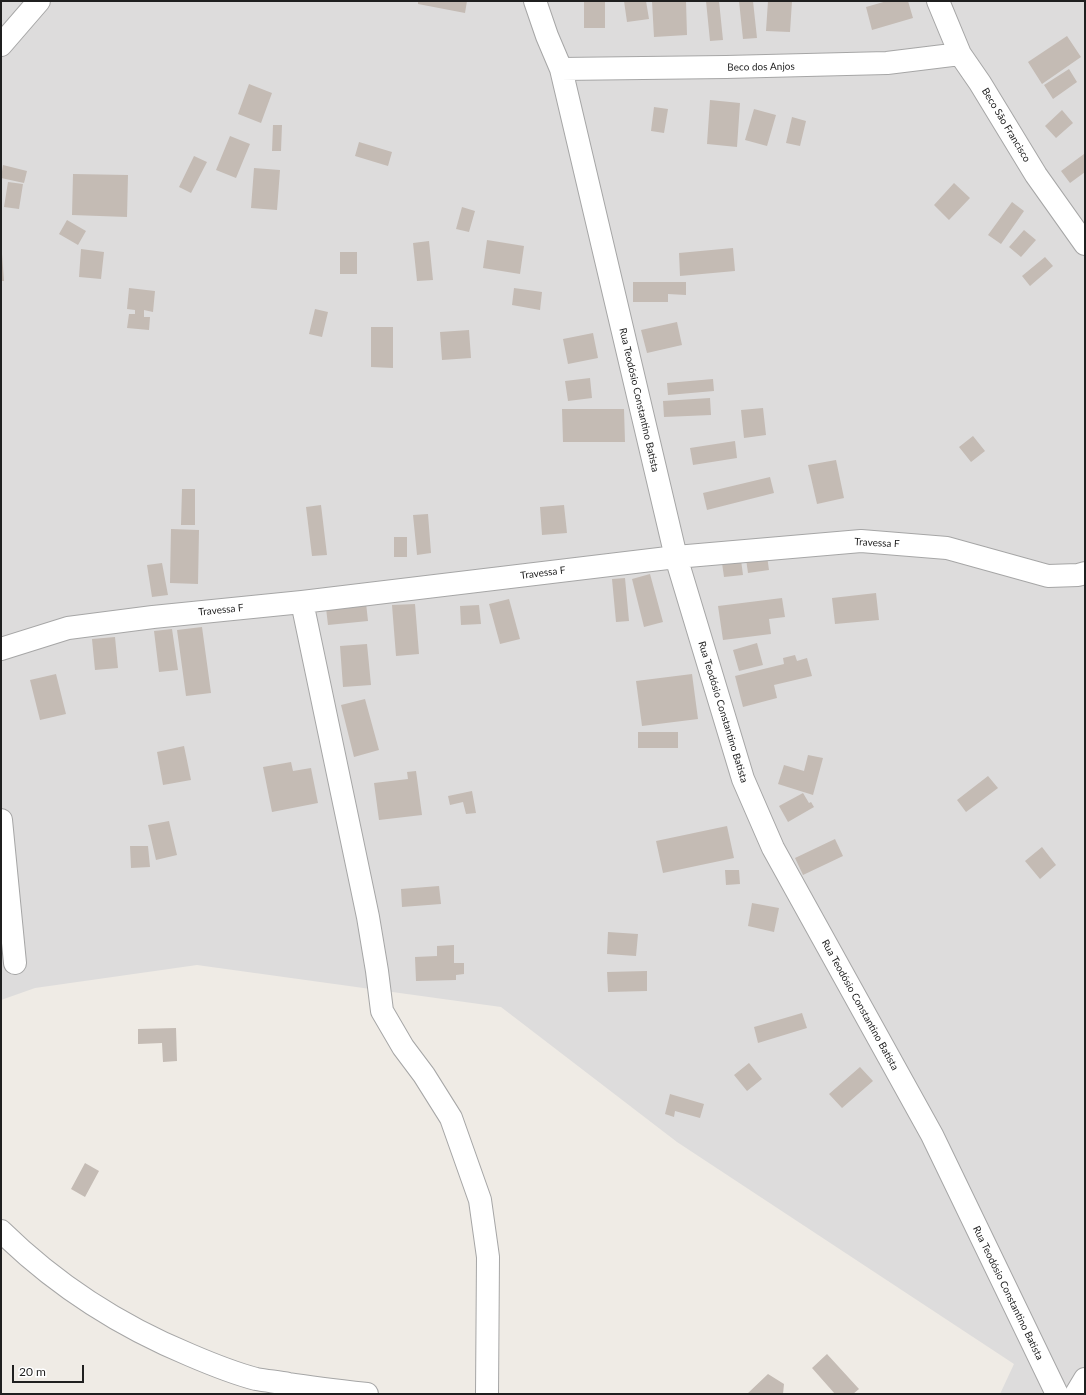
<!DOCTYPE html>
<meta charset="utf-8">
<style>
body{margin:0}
#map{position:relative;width:1086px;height:1395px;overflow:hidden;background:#efebe5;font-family:Lato,sans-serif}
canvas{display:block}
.frame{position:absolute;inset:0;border:2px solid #1f1f1f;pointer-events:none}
.scale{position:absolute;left:12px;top:1365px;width:72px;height:18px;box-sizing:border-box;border:2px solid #1f1f1f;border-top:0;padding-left:5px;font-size:12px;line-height:14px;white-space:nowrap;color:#1f1f1f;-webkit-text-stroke:3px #fff;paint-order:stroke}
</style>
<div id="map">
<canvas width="1086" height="1395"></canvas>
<div class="frame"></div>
<div class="scale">20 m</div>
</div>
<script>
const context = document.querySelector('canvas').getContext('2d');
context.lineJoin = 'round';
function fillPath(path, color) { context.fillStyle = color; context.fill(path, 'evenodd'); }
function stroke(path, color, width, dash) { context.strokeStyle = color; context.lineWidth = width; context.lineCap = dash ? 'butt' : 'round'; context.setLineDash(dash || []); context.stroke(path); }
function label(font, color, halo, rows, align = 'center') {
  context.font = font + ' Lato,sans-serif'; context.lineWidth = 3; context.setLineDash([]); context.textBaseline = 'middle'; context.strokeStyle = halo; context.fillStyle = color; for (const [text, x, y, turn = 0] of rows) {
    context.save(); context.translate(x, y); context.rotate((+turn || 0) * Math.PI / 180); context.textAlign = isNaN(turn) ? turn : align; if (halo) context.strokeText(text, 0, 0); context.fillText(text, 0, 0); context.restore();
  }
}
const residential = new Path2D(`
 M1,1H1085V1394H1000L1014,1364L677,1142L501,1007L197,965L35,988L1,1000Z`);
const building = new Path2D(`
 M418,1H467L465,13L418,4Z
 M584,1H605V28H584Z
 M624,1H646L649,19L627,22Z
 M652,1H686L687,35L654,37Z
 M706,1H719L723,40L710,41Z
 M739,1H753L757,38L743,39Z
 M768,1H792L790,32L766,31Z
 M887,1H908L913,18L872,30L866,7Z
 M1067,36L1081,57L1042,84L1028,62Z
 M1069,69L1077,82L1053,99L1044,85Z
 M249,84L272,93L261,123L238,114Z
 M710,100L740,103L737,147L707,144Z
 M654,107L668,109L664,133L651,131Z
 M754,109L776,115L767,146L745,140Z
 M1062,110L1073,123L1056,138L1045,126Z
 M792,117L806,121L800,146L786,143Z
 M273,125H282L281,151H272Z
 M230,136L250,144L236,178L216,170Z
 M359,142L392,152L388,166L355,156Z
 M1084,154L1085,172L1070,183L1061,171Z
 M194,156L207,162L191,193L179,187Z
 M3,165L27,171L24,183L1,178Z
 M254,168L280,170L277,210L251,208Z
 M73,174L128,175L127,217L72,215Z
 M8,182L23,184L19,209L4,207Z
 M954,183L970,198L949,220L934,205Z
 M1012,202L1024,211L1001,244L988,235Z
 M462,207L475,211L469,232L456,229Z
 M67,220L86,231L78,245L59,234Z
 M1024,230L1036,240L1021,257L1009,247Z
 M487,240L524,246L520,274L483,268Z
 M429,241L433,280L417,281L413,243Z
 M733,248L735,271L680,276L679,253Z
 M81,249L104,252L101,279L79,277Z
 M340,252H357V274H340Z
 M1,254H2L4,281H1Z
 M1045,257L1053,266L1030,286L1022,276Z
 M633,282H686V295L668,294V302H633Z
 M129,288L155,291L153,312L144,310V317H150L149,330L127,328L129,314H135V310L127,309Z
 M514,288L542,292L540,310L512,305Z
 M315,309L328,312L322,337L309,334Z
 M677,322L682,345L647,353L641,330Z
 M371,327H393V368L371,367Z
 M469,330L471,358L442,360L440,332Z
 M593,333L598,358L568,364L563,339Z
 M590,378L592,398L568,401L565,381Z
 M713,379L714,391L668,395L667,383Z
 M710,398L711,415L664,417L663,401Z
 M763,408L766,435L744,438L741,410Z
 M562,409H624L625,442H563Z
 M973,436L985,451L971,462L959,447Z
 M735,441L737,458L693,465L690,448Z
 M836,460L844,498L817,504L808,465Z
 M770,477L774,493L707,510L703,493Z
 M182,489H195V525H181Z
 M321,505L327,555L312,556L306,507Z
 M564,505L567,533L542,535L540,507Z
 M428,514L431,553L417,555L413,515Z
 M171,529L199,530L198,584L170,583Z
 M394,537H407V557H394Z
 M767,556L769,570L748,573L746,559Z
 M741,560L743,575L724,577L722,563Z
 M162,563L168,595L152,597L147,565Z
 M650,574L663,622L644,627L632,579Z
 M625,578L629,621L616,622L612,579Z
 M876,593L879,620L835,624L832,598Z
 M782,598L785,617L769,619L771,634L723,640L718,606Z
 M509,599L520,639L500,644L489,604Z
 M366,603L368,621L328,625L326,608Z
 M415,604L419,654L396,656L392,605Z
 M479,605L481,624L461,625L460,606Z
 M202,627L211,693L186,696L177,630Z
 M172,629L178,670L159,672L154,631Z
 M115,637L118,668L95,670L92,639Z
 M757,643L763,665L739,671L733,650Z
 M367,644L371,685L343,687L340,646Z
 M795,655L797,661L807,658L812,676L774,685L777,698L743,707L735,676L784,664L783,658Z
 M56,674L66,714L40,720L30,680Z
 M692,674L698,719L642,726L636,681Z
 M365,699L379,750L354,757L341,705Z
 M638,732H678V748H638Z
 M184,746L191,780L163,785L157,752Z
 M808,755L823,758L813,795L778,784L784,765L804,771Z
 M291,762L293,771L311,768L318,803L272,812L263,767Z
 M416,771L422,815L379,820L374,783L408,779L407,772Z
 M988,776L998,788L966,812L957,800Z
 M472,791L476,813L466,814L463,802L450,805L448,796Z
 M803,793L809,803L811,802L814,807L788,822L779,806Z
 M169,821L177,855L156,860L148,825Z
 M727,826L734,858L663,873L656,841Z
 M835,839L843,856L803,875L795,858Z
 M130,846H148L150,867L131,868Z
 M1042,847L1056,865L1040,879L1025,861Z
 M725,870H739L740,884L726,885Z
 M439,886L441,904L402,907L401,889Z
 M752,903L779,908L774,932L748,926Z
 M608,932L638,934L636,956L607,954Z
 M454,945V963H464V974L456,975V980L416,981L415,957L437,956V946Z
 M647,971V991L608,992L607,972Z
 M802,1013L807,1028L758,1043L754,1027Z
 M176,1028L177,1061L163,1062L162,1043L138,1044V1029Z
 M749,1063L762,1079L747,1091L734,1075Z
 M860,1067L873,1081L842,1108L829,1094Z
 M670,1094L704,1104L700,1118L675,1111L674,1117L665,1114Z
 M85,1163L99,1171L85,1197L71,1189Z
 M827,1354L859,1389L853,1394H835L812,1368Z
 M768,1374L784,1384L783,1394H747Z`);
const minor = new Path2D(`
 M535,1L547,36L561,69L676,557L743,779L773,848L932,1135L1057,1394
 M938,1L960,54L980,83L1036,175L1085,244
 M561,69L726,67L887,63L960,54
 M302,602L368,917L377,971L382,1011L403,1047L424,1075L451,1118L480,1200L488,1257L487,1394
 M1,649L68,628L153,617L302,602L676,557L861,541L947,548L1048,576L1078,575L1085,573
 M1,820L15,963
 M1,1231C55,1284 120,1326 190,1355C211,1364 233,1373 256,1379C267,1381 278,1382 289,1384C315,1388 341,1391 367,1394`);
const tertiary = new Path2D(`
 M1,45L39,1
 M1076,1394L1085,1379`);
const streetNames = [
 ["Beco dos Anjos",761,67,-1],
 ["Beco São Francisco",1006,125,59],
 ["Rua Teodósio Constantino Batista",639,400,77],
 ["Travessa F",877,543,3],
 ["Travessa F",543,573,-7],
 ["Travessa F",221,610,-6],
 ["Rua Teodósio Constantino Batista",723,712,73],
 ["Rua Teodósio Constantino Batista",860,1005,61],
 ["Rua Teodósio Constantino Batista",1008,1293,64]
];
fillPath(residential, '#dddcdc');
fillPath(building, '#c4bbb4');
stroke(minor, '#a6a6a6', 24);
stroke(tertiary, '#a6a6a6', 24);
stroke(minor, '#fff', 22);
stroke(tertiary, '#fff', 22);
label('10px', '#1f1f1f', '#fff', streetNames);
</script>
